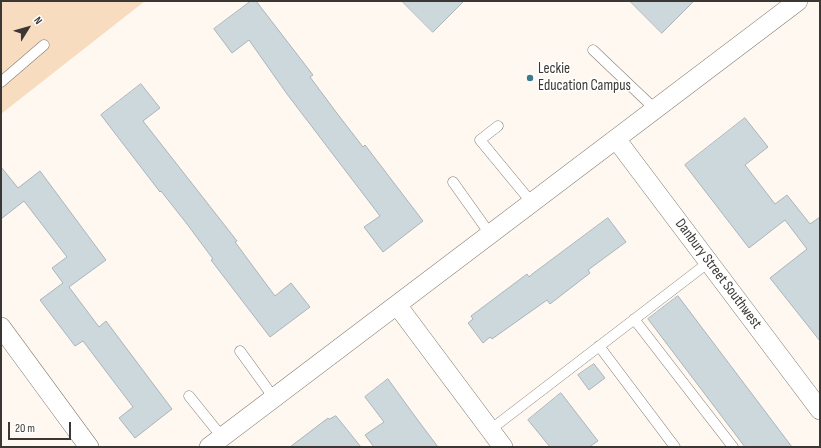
<!DOCTYPE html>
<style>
body{margin:0}
#map{position:relative;width:821px;height:448px;overflow:hidden;background:#fef8f1;font-family:"Sofia Sans Condensed",sans-serif}
canvas{display:block}
.frame{position:absolute;inset:0;border:2px solid #3a3734;pointer-events:none}
.north{position:absolute;left:8px;top:8px;width:40px;height:40px;-webkit-text-stroke:3px #fff;paint-order:stroke;rotate:53deg;font-size:11px;font-weight:700;line-height:16px;text-align:center;color:#3a3734}
.north::after{content:'';display:block;margin:auto;width:14px;height:18px;background:#3a3734;clip-path:polygon(50% 0,100% 100%,50% 72%,0 100%)}
.scale{position:absolute;left:8px;top:422px;width:63px;height:18px;box-sizing:border-box;border:2px solid #3a3734;border-top:0;padding-left:5px;font-size:12px;line-height:14px;white-space:nowrap;color:#3a3734;-webkit-text-stroke:3px #fff;paint-order:stroke}
</style>
<div id="map">
<canvas width="821" height="448"></canvas>
<div class="frame"></div>
<div class="north">N</div>
<div class="scale">20 m</div>
</div>
<script>
const context = document.querySelector('canvas').getContext('2d');
context.lineJoin = 'round';
function fillPath(path, color) { context.fillStyle = color; context.fill(path, 'evenodd'); }
function stroke(path, color, width, dash) { context.strokeStyle = color; context.lineWidth = width; context.lineCap = dash ? 'butt' : 'round'; context.setLineDash(dash || []); context.stroke(path); }
function label(font, color, halo, rows, align = 'center') {
  context.font = font + ' "Sofia Sans Condensed",sans-serif'; context.lineWidth = 3; context.setLineDash([]); context.textBaseline = 'middle'; context.strokeStyle = halo; context.fillStyle = color; for (const [text, x, y, turn = 0] of rows) {
    context.save(); context.translate(x, y); context.rotate((+turn || 0) * Math.PI / 180); context.textAlign = isNaN(turn) ? turn : align; if (halo) context.strokeText(text, 0, 0); context.fillText(text, 0, 0); context.restore();
  }
}
const green = new Path2D(`
 M1,1H145L1,114Z`);
const building = new Path2D(`
 M251,1H256L313,75L310,77L336,112L363,147L365,145L423,221L383,252L364,227L380,216L287,94L249,40L232,53L214,29Z
 M402,1H464L433,32Z
 M630,1H694L662,33Z
 M141,84L160,108L143,121L237,241L235,242L275,296L291,283L310,307L270,337L211,260L213,259L187,224L161,191L160,192L101,115Z
 M745,118L768,147L745,165L775,204L787,195L810,224L820,217V341L770,278L807,249L785,220L749,248L685,165Z
 M1,167L18,188L40,171L106,260L69,287L99,327L106,321L172,409L135,438L119,418L133,407L83,341L75,346L40,300L63,283L52,268L67,257L24,201L1,219Z
 M608,218L626,242L588,270L590,273L550,304L547,300L492,339L490,337L483,343L468,323L473,319L471,316L527,274L529,277L531,275Z
 M678,296L792,447H745L648,319Z
 M594,364L605,378L589,390L578,375Z
 M388,379L414,415L438,447H374L365,435L384,422L365,397Z
 M561,393L598,441L589,447H550L528,420Z
 M336,416L361,447H290L328,418L329,419Z`);
const service = new Path2D(`
 M593,50L656,110
 M1,82L44,45
 M498,126L480,140L532,203
 M453,182L490,234
 M634,319L733,447
 M599,346L675,447
 M240,351L274,398
 M189,396L222,437
 M490,430L709,262`);
const minor = new Path2D(`
 M616,139L820,410
 M397,305L503,447
 M1,327L89,447
 M209,447L798,1`);
const markers = [
 [530,78,4,"#3d7b90"]
];
const poiNames = [
 ["Leckie",538,69],
 ["Education Campus",538,86]
];
const streetNames = [
 ["Danbury Street Southwest",718,274,53]
];
fillPath(green, '#f8dcc0');
fillPath(building, '#cdd8dd');
stroke(building, '#a9b4b9', 1);
stroke(service, '#827a73', 11);
stroke(minor, '#827a73', 20);
stroke(service, '#fff', 10);
stroke(minor, '#fff', 19);
for (const [x, y, r, color] of markers) { const dot = new Path2D(); dot.arc(x, y, r, 0, 2 * Math.PI); context.fillStyle = color; context.fill(dot); stroke(dot, '#fff', 1.5); }
label('15px', '#3a3734', '#fff', poiNames, 'left');
label('15px', '#3a3734', '#fff', streetNames);
</script>
